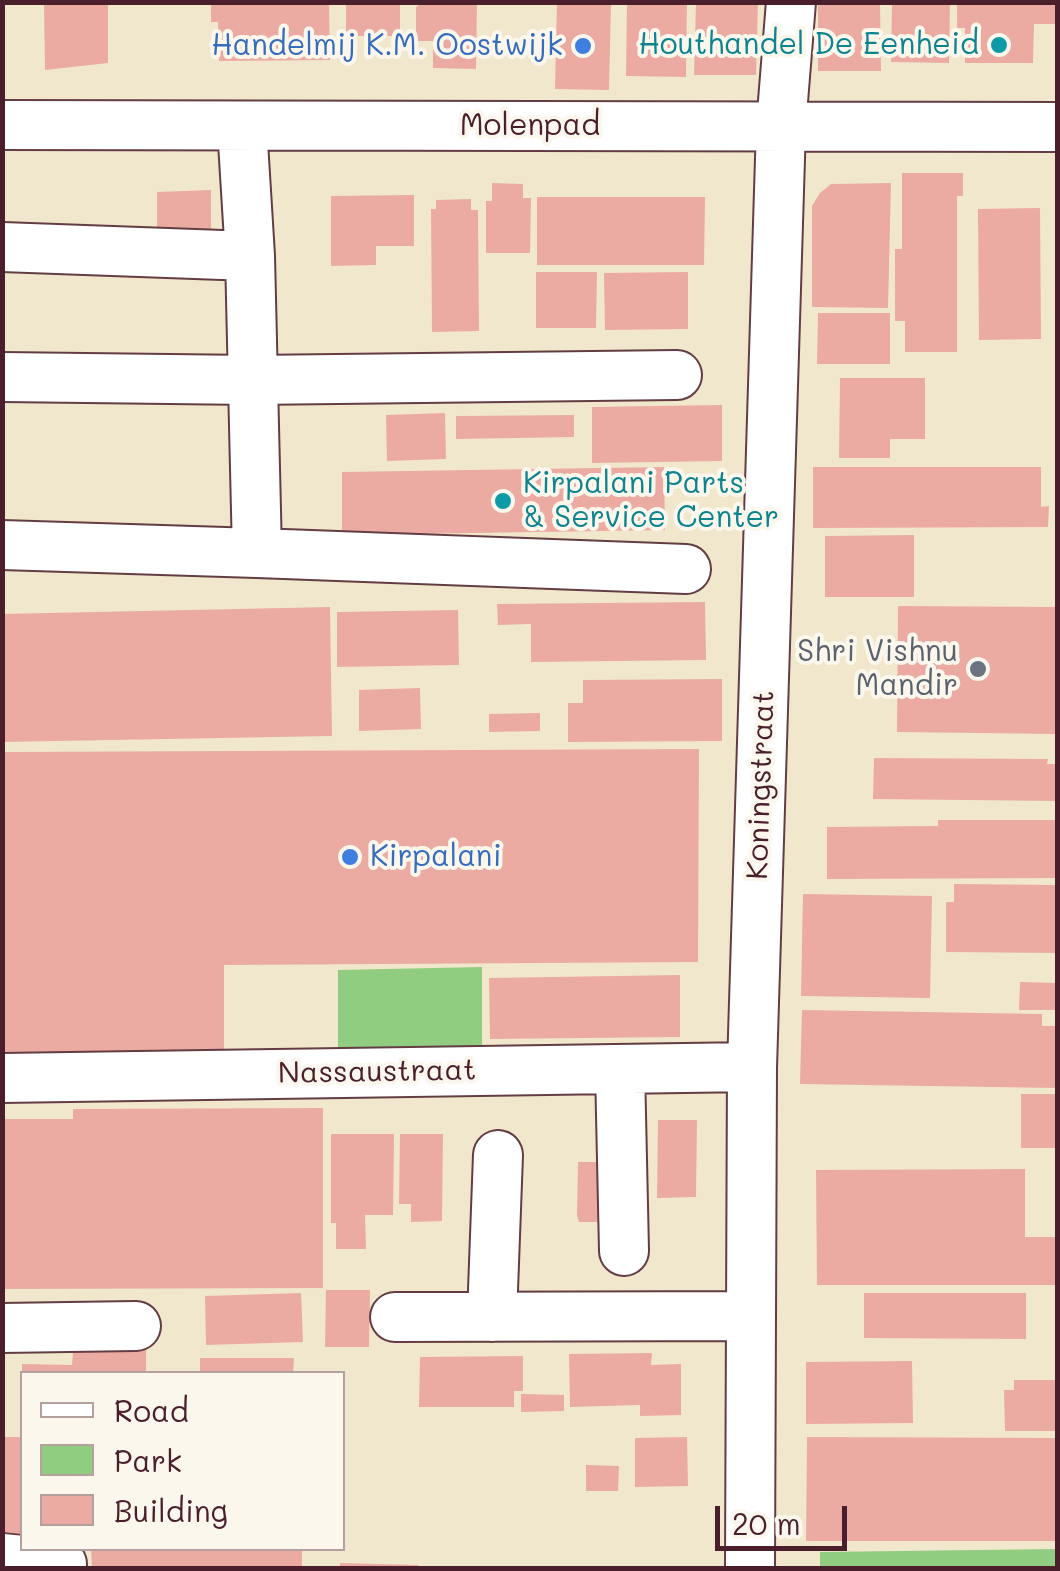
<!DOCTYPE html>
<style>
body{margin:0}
#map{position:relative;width:1060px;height:1571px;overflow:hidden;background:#f1e7cc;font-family:Mali,sans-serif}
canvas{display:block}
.frame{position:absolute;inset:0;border:5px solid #4a1f2b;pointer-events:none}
.legend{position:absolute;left:20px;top:1371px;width:325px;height:180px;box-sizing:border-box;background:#fbf7ec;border:2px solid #b4a19f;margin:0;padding:12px 18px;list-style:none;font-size:30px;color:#4a1f2b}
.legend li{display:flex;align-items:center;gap:20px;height:50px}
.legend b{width:50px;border:2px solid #b4a19f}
.scale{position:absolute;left:715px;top:1506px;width:132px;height:45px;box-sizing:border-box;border:5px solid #4a1f2b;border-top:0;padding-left:12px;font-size:30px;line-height:35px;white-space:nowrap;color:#4a1f2b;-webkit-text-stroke:8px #fbf7ec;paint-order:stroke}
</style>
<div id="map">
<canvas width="1060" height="1571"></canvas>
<div class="frame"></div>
<ul class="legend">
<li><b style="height:12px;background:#fff"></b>Road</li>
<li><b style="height:28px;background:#91cd81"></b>Park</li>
<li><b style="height:28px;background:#ecaba2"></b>Building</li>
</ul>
<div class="scale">20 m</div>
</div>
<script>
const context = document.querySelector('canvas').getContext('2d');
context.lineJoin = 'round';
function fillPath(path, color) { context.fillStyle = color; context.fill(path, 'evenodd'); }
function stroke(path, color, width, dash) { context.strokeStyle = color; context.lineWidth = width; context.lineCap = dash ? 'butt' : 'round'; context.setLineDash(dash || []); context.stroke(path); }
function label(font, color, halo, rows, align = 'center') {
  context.font = font + ' Mali,sans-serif'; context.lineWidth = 8; context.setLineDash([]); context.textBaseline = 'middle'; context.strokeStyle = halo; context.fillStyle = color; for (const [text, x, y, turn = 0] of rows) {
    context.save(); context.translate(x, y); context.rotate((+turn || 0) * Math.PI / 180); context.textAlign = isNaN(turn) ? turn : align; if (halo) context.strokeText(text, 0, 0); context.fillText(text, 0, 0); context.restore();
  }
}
const green = new Path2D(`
 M482,967V1054L338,1057V970Z
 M1057,1549V1568H820V1552Z`);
const building = new Path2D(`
 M44,2H108V63L45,70Z
 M211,2H329L330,60L219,61L218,22H211Z
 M346,2H400V36H346Z
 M422,2H477L476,69L433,68V41H416V7Z
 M557,2H611L609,90L555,89Z
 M627,2H687L686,77L626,76Z
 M696,2H758L756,75H694Z
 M818,2H880L881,71H818Z
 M892,2H950L949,63L891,62Z
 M957,2H1058V24H1034L1033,63H965V28H957Z
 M902,173H963V196H957V352H905V321H895V249H902Z
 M492,183L523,184V198H531L530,253H486V201H492Z
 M891,183L888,308L812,307V206L820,193L831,184Z
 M211,190V232L157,233V192Z
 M414,195V246H376V265L331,266V196Z
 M537,197H705L704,265H537Z
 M471,199V210H478L479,331L432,332L431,209H436V200Z
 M1040,208L1041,339L979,340L978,209Z
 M536,272H597L596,328H536Z
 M688,272V329L605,330L604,273Z
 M818,313H890V364H817Z
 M840,378H925V439H890V458H839Z
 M722,405V461L592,463V407Z
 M445,413L446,459L387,461L386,415Z
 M574,415V437L456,439V416Z
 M664,467L665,530L342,535V472Z
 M813,467H1041V507L1049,506L1048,527L813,528Z
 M914,535V597H825V536Z
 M705,602L706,660L531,662V624L498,625L497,604Z
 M898,606L1058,607V734L897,732Z
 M330,607L332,736L2,742V614Z
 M458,610L459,665L337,667V612Z
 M722,679V741L568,742V703H583V680Z
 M420,688L421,729L359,731V690Z
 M540,713V731L489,732V714Z
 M699,749L698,962L224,965V1057L2,1058V752Z
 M874,758L1048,759L1047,764H1058V801L873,799Z
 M938,820H1058V878L827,879V827L938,826Z
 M954,884L1058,885V953L946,952V902H954Z
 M803,894L932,896L930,998L801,996Z
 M680,975V1037L490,1039L489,978Z
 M1020,982L1058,983V1010H1019Z
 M802,1010L1042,1014V1026H1058V1088L800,1084Z
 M1021,1094H1058V1148H1021Z
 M323,1108V1288L2,1289V1119H73V1109Z
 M658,1120H697L696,1197L657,1198Z
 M331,1134H394L393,1215H365L366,1249H336V1223H331Z
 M400,1134H443L442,1221L411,1222V1204H399Z
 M578,1162H610L597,1222H579L577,1216Z
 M1025,1169V1237H1058V1285H817L816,1170Z
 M326,1290H370L369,1347H325Z
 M301,1293L303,1342L206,1345L205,1296Z
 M864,1293H1026V1339L864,1338Z
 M101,1348H146V1374H22V1364L72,1365L73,1351L101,1352Z
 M652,1353L651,1365L681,1364V1415L640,1416V1405L570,1407L569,1354Z
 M523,1356V1391H514V1407H419L420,1357Z
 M200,1358H294L293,1374H200Z
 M912,1361L913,1423L806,1424V1362Z
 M1014,1380H1058V1431H1005L1004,1390H1014Z
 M521,1394L564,1395V1411L521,1412Z
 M2,1437H20L22,1450V1537L2,1538Z
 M687,1437L688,1486L635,1487V1438Z
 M807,1437L1058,1438V1541H806Z
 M586,1465L619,1466L618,1491H586Z
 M91,1548H302V1568H92Z
 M340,1563L419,1565L418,1568H340Z`);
const minor = new Path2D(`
 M2,125L1058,127
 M242,126L250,256
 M2,247L250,256L257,553L2,545
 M2,377L252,380L677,375
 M257,553L686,569
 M620,1069L624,1251
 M2,1078L752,1067
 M395,1317L751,1316
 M492,1317L498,1155
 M2,1328L136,1326
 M2,1558L62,1564
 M750,1568L752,1067L781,126L791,2`);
const markers = [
 [999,45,10,"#0f9aa8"],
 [583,46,10,"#3f7fe0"],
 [503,501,10,"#0f9aa8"],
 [978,669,10,"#6b7280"],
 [350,857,10,"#3f7fe0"]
];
const cultureNames = [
 ["Houthandel De Eenheid",979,45],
 ["Kirpalani Parts",523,484,"left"],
 ["& Service Center",523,518,"left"]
];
const shopNames = [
 ["Handelmij K.M. Oostwijk",563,46],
 ["Kirpalani",370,857,"left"]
];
const streetNames = [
 ["Molenpad",530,126],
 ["Koningstraat",761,785,-88],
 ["Nassaustraat",377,1072,-1]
];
const worshipNames = [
 ["Shri Vishnu",958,652],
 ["Mandir",958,686]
];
fillPath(green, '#91cd81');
fillPath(building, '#ecaba2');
stroke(minor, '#633d43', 52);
stroke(minor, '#fff', 48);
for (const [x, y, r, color] of markers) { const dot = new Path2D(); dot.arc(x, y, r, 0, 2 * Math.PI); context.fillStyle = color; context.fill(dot); stroke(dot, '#fbf7ec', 4); }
label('30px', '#0d838f', '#fbf7ec', cultureNames, 'right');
label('30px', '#366cbe', '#fbf7ec', shopNames, 'right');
label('30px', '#4a1f2b', '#fbf7ec', streetNames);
label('30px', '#5b616d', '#fbf7ec', worshipNames, 'right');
</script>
